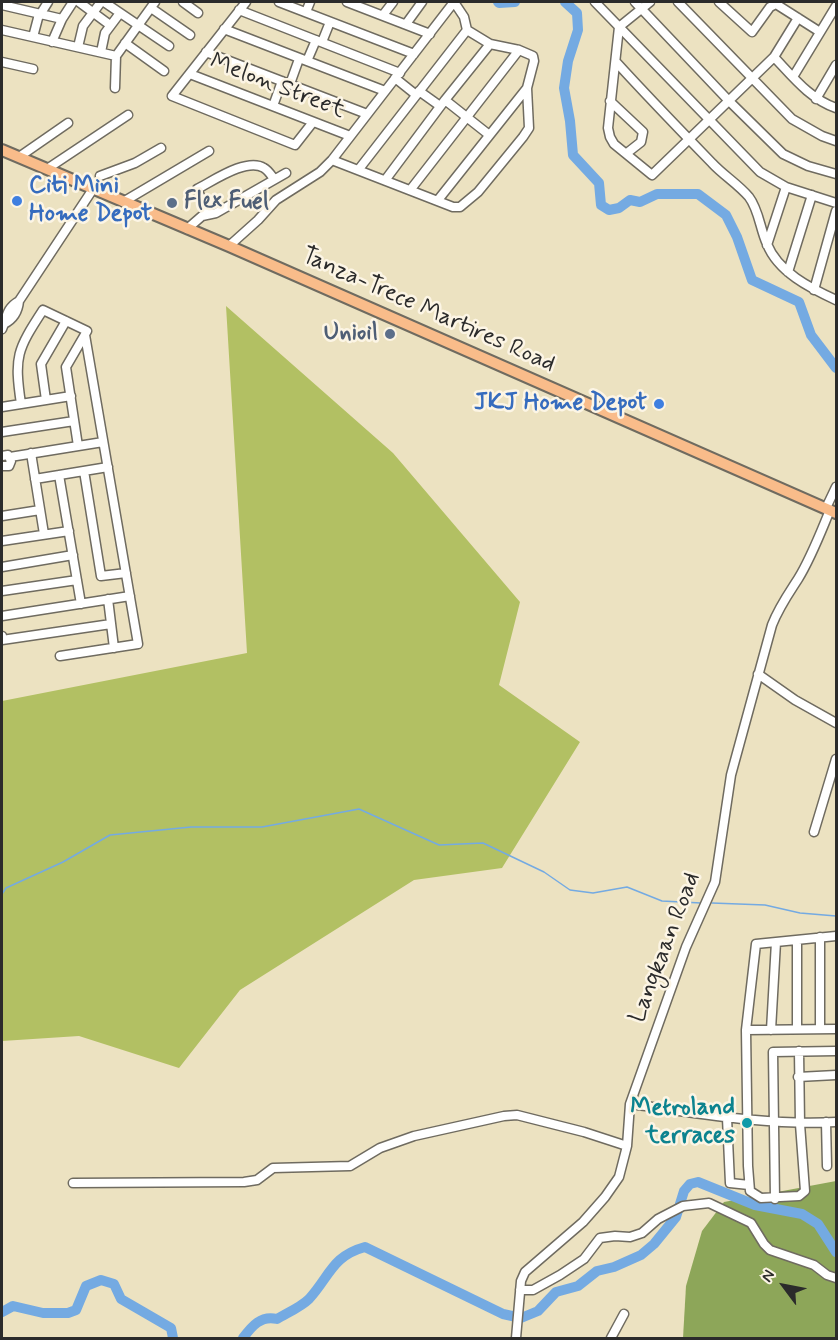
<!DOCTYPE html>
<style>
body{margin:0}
#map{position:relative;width:838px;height:1340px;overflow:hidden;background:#ece2c1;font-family:Mynerve,sans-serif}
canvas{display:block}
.frame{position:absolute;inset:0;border:3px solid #2b2b2b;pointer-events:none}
.north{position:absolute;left:754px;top:1256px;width:60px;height:60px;-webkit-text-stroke:4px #fcf5e5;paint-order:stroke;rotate:302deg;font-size:16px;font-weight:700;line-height:24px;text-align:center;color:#2b2b2b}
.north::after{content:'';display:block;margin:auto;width:21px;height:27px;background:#2b2b2b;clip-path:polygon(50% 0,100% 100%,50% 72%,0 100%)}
</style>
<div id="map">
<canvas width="838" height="1340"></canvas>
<div class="frame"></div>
<div class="north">N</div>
</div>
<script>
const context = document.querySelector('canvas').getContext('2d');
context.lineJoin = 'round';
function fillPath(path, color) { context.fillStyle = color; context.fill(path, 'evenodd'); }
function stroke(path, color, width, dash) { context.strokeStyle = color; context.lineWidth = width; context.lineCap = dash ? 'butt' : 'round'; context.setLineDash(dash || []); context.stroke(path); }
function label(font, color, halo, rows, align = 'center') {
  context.font = font + ' Mynerve,sans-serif'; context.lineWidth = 5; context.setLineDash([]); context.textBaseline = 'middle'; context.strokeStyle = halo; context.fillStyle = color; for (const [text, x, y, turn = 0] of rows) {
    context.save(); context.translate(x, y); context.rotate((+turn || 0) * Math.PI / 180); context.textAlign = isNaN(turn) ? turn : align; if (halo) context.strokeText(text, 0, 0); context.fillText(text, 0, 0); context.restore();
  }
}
const green = new Path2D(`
 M226,306L393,453L520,602L499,685L580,742L502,868L414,880L240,990L179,1068L79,1036L2,1041V701L247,653Z`);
const forest = new Path2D(`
 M836,1181V1338H683L686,1286L702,1231L724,1202Z`);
const stream = new Path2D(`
 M2,894L6,888L63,862L110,835L191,827H262L359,809L439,845L483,843L544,872L570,890L593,893L627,887L662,901L701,903
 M712,903L765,905L800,913L836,916`);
const river = new Path2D(`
 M498,2L499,3L515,2
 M565,2L577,13L578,30L568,61L564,88L570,121L573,155L599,183L601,205L609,210L619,208L630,200L640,202L657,194H698L726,215L737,237L752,280L799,302L811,335L836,368
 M2,1312L13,1306L43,1313H68L76,1310L86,1286L101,1280L114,1284L121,1299L171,1328L173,1338
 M243,1338C252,1326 261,1315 277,1319C287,1313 301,1307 309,1299C330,1276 332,1256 365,1247L503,1314L521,1318L538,1311L556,1292L578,1286L597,1271L614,1267L641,1255L654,1244L676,1217L684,1191L690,1184L698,1182L755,1205L802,1214L818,1224L836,1252`);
const minor = new Path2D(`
 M79,2L110,25
 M104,2L169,46
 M183,2L198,13
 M246,2L172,96L295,145L313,122
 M279,2L414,54
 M347,2L430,34
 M595,2L760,172L786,187L836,203
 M635,2L729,101L783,154L808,166L836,174
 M650,2L619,27L608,128L610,137L614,144L652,175L774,57L798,18
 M678,2L792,119L822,136L836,141
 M719,2L752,32L770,7L776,4L820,32
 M2,5L62,19
 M151,8L190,35
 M239,10L400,73
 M306,12L310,2
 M383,15L393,2
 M406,24L422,2
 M224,29L385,91
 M2,30L116,56
 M33,37L38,18L48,2
 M52,42L62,19L73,2
 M322,42L330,22
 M125,43L164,71
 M78,47L83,26L101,2
 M101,52L105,33L120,13
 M206,52L367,114
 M774,57C793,77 810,99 836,108
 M307,61L316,40
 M2,62L33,69
 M617,63C648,97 680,130 712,163C723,175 738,184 749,197C759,210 760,229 767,244C778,272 810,288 836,300
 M190,74L350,136
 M793,77L836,6
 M395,78L415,94
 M290,84L299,59
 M115,88L116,56L155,2
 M419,91L440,106
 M816,99L836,65
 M445,100L488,134
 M610,101L643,132L641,142L627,153
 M273,106L282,81
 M19,157L68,123
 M332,160L453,207H460L478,192L523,137L529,128L527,88L534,61L533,56L519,50L490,44L467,30L464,17L454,2
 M47,169L128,115
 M359,169L467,30
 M100,176L135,163L161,148
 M386,179L445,100L490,44
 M411,189L519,50
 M438,200L527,88
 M123,202L209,151
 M208,214L197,189C213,181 247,157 264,168C268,170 271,175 274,179
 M187,229L202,216L216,213L286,173
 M767,245L786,187
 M229,246L258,220L276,200L320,172L332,160L454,2
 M788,272L812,195
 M814,290L836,211
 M4,324C14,319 18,312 19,301L93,189
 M2,329C7,318 6,308 19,301
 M46,400L41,364L66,321
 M21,404C14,356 17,350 43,310L87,331L66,367L78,446
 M2,407L71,396
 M2,432L74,421
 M31,453L44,534
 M2,456L8,455L11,461L9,466H2
 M10,457L103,442
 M84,471L101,576L126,573
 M59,475L81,604
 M35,479L108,467
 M826,508L836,487
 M2,516L40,510
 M2,541L69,531
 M2,567L73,555
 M2,591L77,580
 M108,599L114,648
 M2,616L130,596
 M2,636V640L111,624
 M60,656L138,644L85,335
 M758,674L795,700L836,723
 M814,832L836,759
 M820,937V1029
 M797,940V1028
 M746,1030L836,1029
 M771,1030L776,942
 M799,1051L800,1124L805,1191L799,1196L761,1198L750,1191L748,1166L746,1030L756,944L836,936
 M798,1077L836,1075
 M630,1104C698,1113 768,1126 836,1122
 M727,1118L730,1183L749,1185
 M826,1122L827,1166
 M73,1183L244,1182L257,1180L273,1168L350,1166L380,1148L414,1136L504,1116L517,1115L584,1132L627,1146
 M775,1199L773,1052L836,1051
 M520,1290H533L560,1275L584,1259L600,1238L615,1236L630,1237L642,1233L658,1219L683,1206L709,1203L751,1223L764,1244L770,1250L814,1265L827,1275L836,1278
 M516,1338L521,1281L525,1272L583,1222L605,1197L619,1177L627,1146L630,1104L686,947L715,882L731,775L772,625C779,607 787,596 798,579C811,558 820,534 830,510
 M611,1338L624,1314`);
const major = new Path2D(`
 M2,150L229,246L836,513`);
const markers = [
 [17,201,6,"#3f7fe0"],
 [172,203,6,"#5c6f8a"],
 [390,334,6,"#5c6f8a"],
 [659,404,6,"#3f7fe0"],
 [747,1123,6,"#0f9aa8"]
];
const streetNames = [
 ["Melon Street",277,87,21],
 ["Tanza-Trece Martires Road",428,311,24],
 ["Langkaan Road",666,948,-69]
];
const shopNames = [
 ["Citi Mini",29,187],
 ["Home Depot",29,215],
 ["JKJ Home Depot",647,404,"right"]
];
const serviceNames = [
 ["Flex Fuel",184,203],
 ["Unioil",378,334,"right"]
];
const cultureNames = [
 ["Metroland",735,1109],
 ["terraces",735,1137]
];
fillPath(green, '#b2c063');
fillPath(forest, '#8da659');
stroke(stream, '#74aae2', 1.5);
stroke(river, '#74aae2', 10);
stroke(minor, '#6f6b60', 11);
stroke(major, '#6f6b60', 14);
stroke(minor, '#fff', 8);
stroke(major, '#f9bc8a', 10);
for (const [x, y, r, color] of markers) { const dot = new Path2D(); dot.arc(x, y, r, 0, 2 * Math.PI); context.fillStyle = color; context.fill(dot); stroke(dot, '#fcf5e5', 2); }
label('24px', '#2b2b2b', '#fcf5e5', streetNames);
label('bold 24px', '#366cbe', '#fcf5e5', shopNames, 'left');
label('bold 24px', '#4e5e75', '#fcf5e5', serviceNames, 'left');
label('bold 24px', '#0d838f', '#fcf5e5', cultureNames, 'right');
</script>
